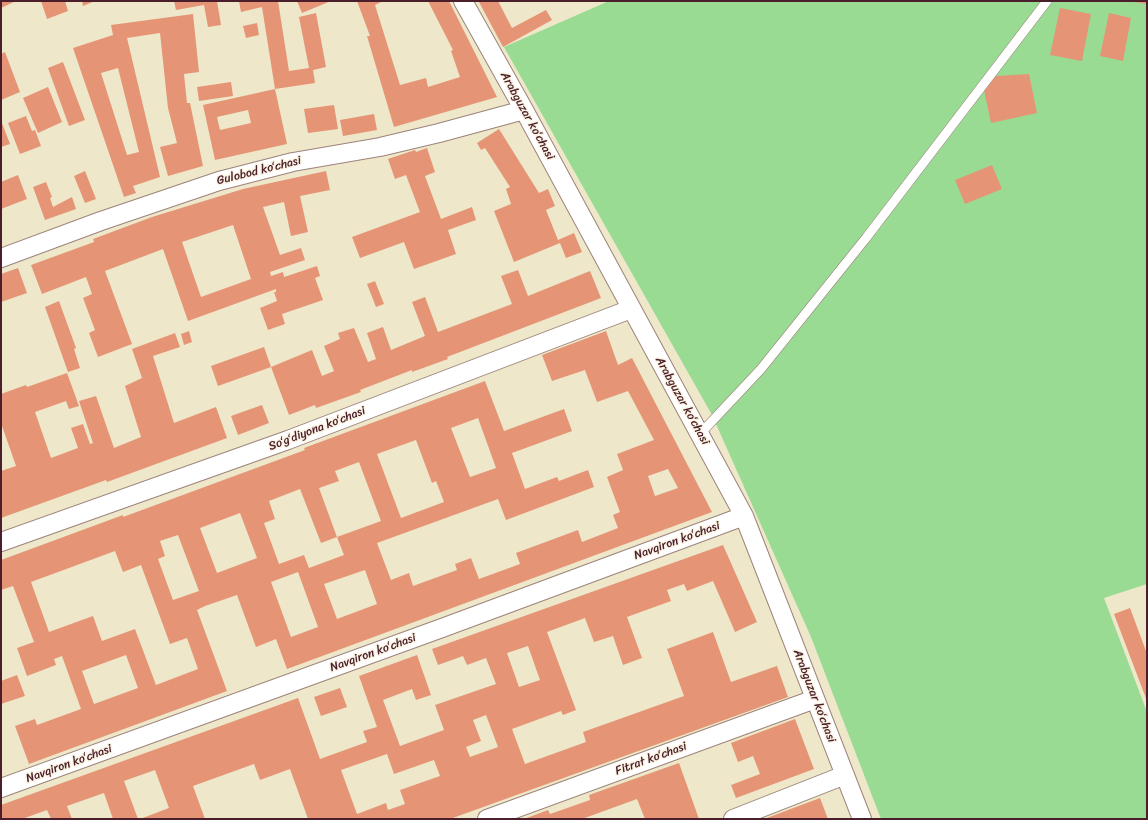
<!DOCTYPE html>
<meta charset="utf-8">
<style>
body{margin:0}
#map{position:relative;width:1148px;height:820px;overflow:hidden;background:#eee7ca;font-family:Sriracha,sans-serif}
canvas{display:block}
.frame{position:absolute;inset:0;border:2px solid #4a1f2b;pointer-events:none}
</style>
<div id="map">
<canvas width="1148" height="820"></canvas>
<div class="frame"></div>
</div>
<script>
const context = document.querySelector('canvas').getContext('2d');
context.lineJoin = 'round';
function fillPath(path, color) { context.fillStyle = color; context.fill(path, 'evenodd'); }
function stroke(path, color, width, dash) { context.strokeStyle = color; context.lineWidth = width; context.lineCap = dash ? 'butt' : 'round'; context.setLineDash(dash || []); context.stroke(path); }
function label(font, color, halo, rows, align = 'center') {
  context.font = font + ' Sriracha,sans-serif'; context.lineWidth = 3; context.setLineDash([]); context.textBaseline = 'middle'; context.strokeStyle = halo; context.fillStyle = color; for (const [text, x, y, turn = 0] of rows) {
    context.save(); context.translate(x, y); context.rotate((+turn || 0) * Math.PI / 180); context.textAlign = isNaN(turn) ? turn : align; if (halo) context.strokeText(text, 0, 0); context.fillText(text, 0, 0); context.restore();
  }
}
const green = new Path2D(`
 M609,1H1147V584L1104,598L1147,712V819H881L811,637L712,415L504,47Z`);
const building = new Path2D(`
 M1,1H16L1,8Z
 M41,1H65L68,11L47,19Z
 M82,1H95L83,6Z
 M174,1H217L221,25L208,27L204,5L176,10Z
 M239,1H278L289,71L309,68L299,17L316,13L326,67L313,70L315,83L275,89L262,7L241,12Z
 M297,1H331L302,13Z
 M357,1H383L375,5L400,85L426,78L428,87L460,77L451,51L453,50L428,1H449L497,97L394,127L367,36H370Z
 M482,1H498L512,28L546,10L552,20L503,47L479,2Z
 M1134,1H1147V4L1134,2Z
 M1060,8L1091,14L1082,61L1050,55Z
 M1109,13L1131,18L1123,61L1100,56Z
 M193,14L199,72L184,74L187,103H190L203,166L168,176L160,147L177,143L168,108L160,33L127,38L160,177L133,186L136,193L124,197L73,48L113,35L111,25ZM118,68L139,152L127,155L101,73Z
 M257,23L259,35L246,38L243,26Z
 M5,52L20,92L1,100V54Z
 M63,62L85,120L69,126L48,68Z
 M1029,74L1037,113L991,123L984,90L996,76Z
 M231,82L233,96L199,101L197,87Z
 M48,87L62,122L38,133L23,98Z
 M275,89L287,144L215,160L203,105ZM248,110L251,123L220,130L217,117Z
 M334,105L338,129L308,133L304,109Z
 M374,114L377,130L343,136L340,120Z
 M26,116L32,131L35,130L41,146L20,154L8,123Z
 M2,123L10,144L1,147V124Z
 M499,129L539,193L548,189L555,206L546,210L558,240L574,233L582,252L566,258L560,243L514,262L494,211L511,204L506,189L510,187L485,148L481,150L477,143Z
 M427,148L435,172L425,176L441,219L472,207L476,220L448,230L456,254L414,269L404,242L360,258L352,237L420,212L406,175L395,179L388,159L415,150L416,152Z
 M992,165L1002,189L965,204L955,180Z
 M85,171L96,199L85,203L74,176Z
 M326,171L330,190L300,196L308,232L291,236L284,202L263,207L280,255L301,248L305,260L270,272L271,276L283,272L284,277L317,266L320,276L315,278L323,300L282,314L285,324L268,330L260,308L277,301L274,292H276V289L188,321L163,249L105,271L132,344L98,357L89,333L95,330L83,298L92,294L86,277L42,294L31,265L94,242L93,239L152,217L243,189ZM233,225L251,279L201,297L182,242Z
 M18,175L27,199L1,209V182Z
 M46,182L52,197L50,198L53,207L72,197L76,209L45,220L33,187Z
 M18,268L27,293L1,302V274Z
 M518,270L528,296L590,271L601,298L447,357L448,359L412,372V370L360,390L361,392L316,408L315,405L289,415L271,367L312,350L322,376L334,371L324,346L340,339L338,333L354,328L368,362L376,359L367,333L383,327L391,350L425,336L412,302L425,297L438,332L512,304L501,276Z
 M375,281L384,304L376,307L367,284Z
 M59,301L76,348L74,349L80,368L68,372L45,307Z
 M189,331L192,342L184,345L181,334Z
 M606,331L618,365L632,358L712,512L287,669L276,639L256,647L237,595L205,606L197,610L227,691L29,764L15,726L35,719L37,725L81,709L62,656L54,659L56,665L27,676L17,648L34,642L13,586L1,590V560L123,515V517L305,450L304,448L485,381L504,431L564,409L572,431L512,453L525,489L557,477L559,481L588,470L594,487L506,520L498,499L377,543L391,580L409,573L413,586L457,570L455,564L471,558L479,579L520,564L516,553L578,530L582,542L618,528L613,515L620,512L607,477L623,470L617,454L654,440L628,391L597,402L585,370L552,381L542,355ZM478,418L496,468L470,477L451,428ZM416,440L432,483L436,481L444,502L401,518L377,454ZM359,462L381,521L337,537L344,555L309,568L304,555L279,564L264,523L275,519L269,501L300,489L321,543L337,537L319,488L339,481L335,471ZM668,469L678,488L655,496L648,476ZM240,513L257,558L217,573L200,528ZM178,535L199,591L173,600L158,559L165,556L160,541ZM115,551L123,572L141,565L170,644L187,638L198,669L156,685L135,629L102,641L93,616L49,632L31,582ZM365,570L377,604L337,619L324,584ZM298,572L318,627L291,637L271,582ZM126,655L138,688L94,704L82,671Z
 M175,333L180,347L153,356L174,423L216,407L227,438L107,482L106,480L1,518V471L16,466L1,423V394L26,385L27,387L67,373L79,406L69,409L66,401L35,412L51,458L78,448L71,428L83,424L90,444L93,443L79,401L96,396L114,448L141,437L125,386L142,378L132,349Z
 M264,347L271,367L218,386L211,366Z
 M262,405L269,423L238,435L231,416Z
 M723,545L757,622L735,632L713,581L687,591L684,584L667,590L671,601L627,617L642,658L623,665L613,636L594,642L585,618L547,632L576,710L563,715L561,711L512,729L525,764L586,742L583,732L684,696L667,649L713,632L731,682L777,666L788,697L450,819H308L290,769L260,780L254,764L193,786L205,819H140L169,808L155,770L124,781L138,819H113L104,793L67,806L72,819H51L47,810L22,819H1V805L298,698L320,759L367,742L363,731L377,727L359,676L417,655L431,695L416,700L412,689L383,700L400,746L444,730L435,705L496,684L486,658L467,665L463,656L438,665L432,649ZM528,646L540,680L519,687L507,653ZM486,715L498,747L470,757L466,747L481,741L473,720ZM387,754L394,774L434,760L440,776L400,790L405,804L388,810L386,803L357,814L341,770Z
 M1130,608L1146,651L1147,650V701L1114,614Z
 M17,675L25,696L1,704V681Z
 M340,688L347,707L321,716L314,697Z
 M795,719L814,769L736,798L731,785L760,774L753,756L738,762L731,743Z
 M679,763L699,819H645L637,799L582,819H524L548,810L550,814L590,800L589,795Z
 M820,798L828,819H764Z`);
const service = new Path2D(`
 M700,434L761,369L866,238L1047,1`);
const minor = new Path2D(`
 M463,1L524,110L744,516L862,819
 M1,258L101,221L219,181L293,162L380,147L439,133L524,110
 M1,542L288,440L631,309
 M1,788L442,628L744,516
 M487,819L815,699
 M733,819L845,775`);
const streetNames = [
 ["Arabguzar koʻchasi",527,116,61],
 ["Gulobod koʻchasi",259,171,-14],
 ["Arabguzar koʻchasi",682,401,61],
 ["Soʻgʻdiyona koʻchasi",317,429,-21],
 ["Navqiron koʻchasi",677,541,-20],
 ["Navqiron koʻchasi",373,653,-20],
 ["Arabguzar koʻchasi",814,696,69],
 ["Fitrat koʻchasi",651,759,-20],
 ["Navqiron koʻchasi",69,764,-20]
];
fillPath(green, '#99db93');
fillPath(building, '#e59576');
stroke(service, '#9c837a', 10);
stroke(minor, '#9c837a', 20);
stroke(service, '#fff', 9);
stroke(minor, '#fff', 18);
label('12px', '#4a1f2b', '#fcf5e5', streetNames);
</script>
